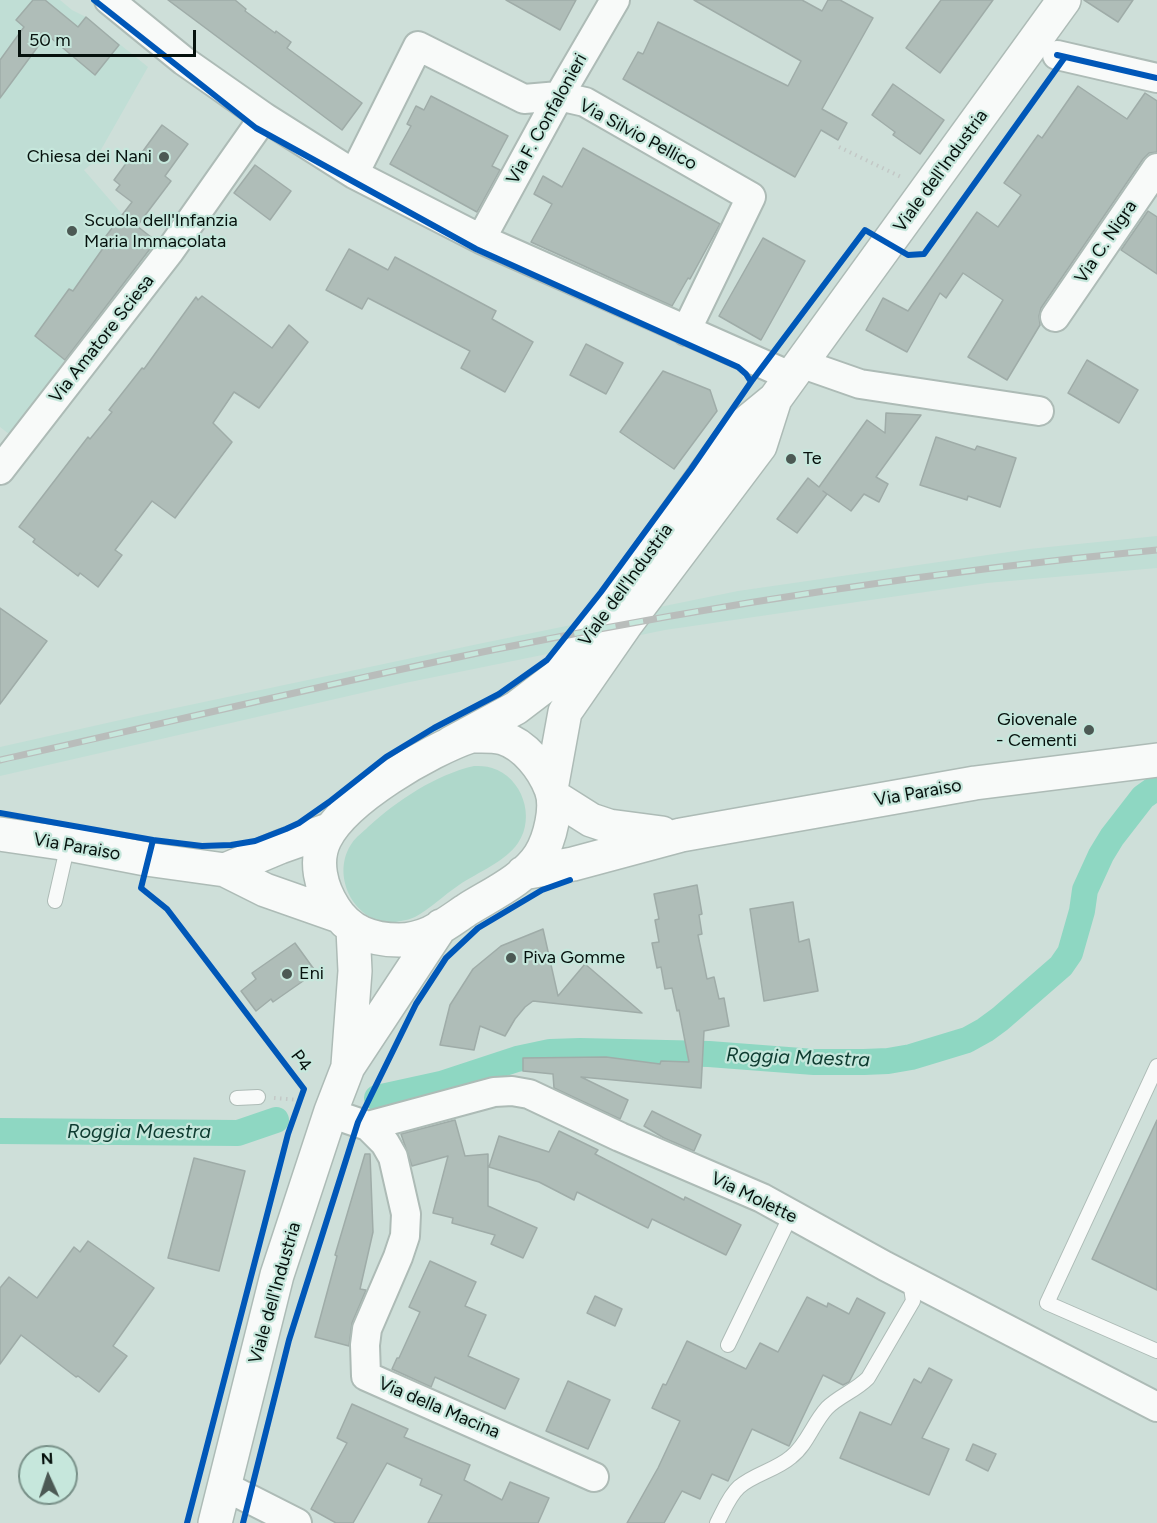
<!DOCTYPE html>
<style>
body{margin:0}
#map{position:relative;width:1157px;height:1523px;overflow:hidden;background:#cedfd9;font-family:Figtree,sans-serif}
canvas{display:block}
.north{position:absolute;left:18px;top:1445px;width:60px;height:60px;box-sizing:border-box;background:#c6e7dc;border:2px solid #799189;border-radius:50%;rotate:357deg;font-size:16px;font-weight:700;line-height:24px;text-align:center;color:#06110d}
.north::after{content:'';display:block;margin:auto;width:21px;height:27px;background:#4c5954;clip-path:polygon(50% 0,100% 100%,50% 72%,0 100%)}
.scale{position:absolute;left:18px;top:30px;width:178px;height:27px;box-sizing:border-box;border:3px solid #06110d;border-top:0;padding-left:8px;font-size:18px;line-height:21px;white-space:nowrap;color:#06110d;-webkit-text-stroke:4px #c6e7dc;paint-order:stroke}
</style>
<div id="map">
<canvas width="1157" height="1523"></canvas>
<div class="north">N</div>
<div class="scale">50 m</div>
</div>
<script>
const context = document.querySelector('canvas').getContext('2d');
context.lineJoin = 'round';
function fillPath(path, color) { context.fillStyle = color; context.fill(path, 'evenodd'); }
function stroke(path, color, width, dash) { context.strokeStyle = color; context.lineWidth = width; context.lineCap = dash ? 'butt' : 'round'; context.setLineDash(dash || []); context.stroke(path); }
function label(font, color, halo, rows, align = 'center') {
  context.font = font + ' Figtree,sans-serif'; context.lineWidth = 4.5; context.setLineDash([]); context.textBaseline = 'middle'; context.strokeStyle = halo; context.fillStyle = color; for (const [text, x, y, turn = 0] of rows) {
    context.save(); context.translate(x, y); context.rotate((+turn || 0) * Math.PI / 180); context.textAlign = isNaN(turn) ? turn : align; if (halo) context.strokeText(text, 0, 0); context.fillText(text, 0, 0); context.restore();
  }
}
const built = new Path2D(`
 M0,0H60L72,10L86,17L148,67L94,162L84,170L122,214L165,248L18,441L0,427Z
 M1157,536V568L987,583L665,630L405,683L0,776V747L147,714L483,643L738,591L1029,549Z`);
const green = new Path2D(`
 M474,766C479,766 486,766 492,768C522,777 536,817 518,843C505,862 478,872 459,885C444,895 430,909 415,917C411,919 406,920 401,921C358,931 328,877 352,843C356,837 363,832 368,827C398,800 435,775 474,766Z`);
const canal = new Path2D(`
 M377,1098L441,1084L517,1059L550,1052L580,1051L709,1054L814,1062H864L888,1061L911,1057L967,1040L985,1030L1000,1019L1061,966L1070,953L1082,911L1085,890L1101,855L1112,837L1143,797L1157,787
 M0,1131L238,1133L276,1120`);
const building = new Path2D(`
 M33,0H45L78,27L86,17L119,45L95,75L51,38L46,44L42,41L0,98V60L24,27L16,20Z
 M168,0H235L246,9L245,11L275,33L276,31L291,42L287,48L362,103L342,130Z
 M506,0H576L560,30Z
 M694,0H802L822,11L828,0H840L873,18L822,109L847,123L838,140L821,130L795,177L623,79L638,52L643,54L658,22L788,86L801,61Z
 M941,0H993L940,73L906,48Z
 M1084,0H1133L1118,22Z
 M893,84L944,120L920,154L893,135L895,132L872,115Z
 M1078,86L1127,119L1145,93L1157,101V152L1149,153L1143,159L1041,308L1039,316L1040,325L1007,380L968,357L1003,300L963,273L946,298L940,293L907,352L866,330L883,298L908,311L977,212L998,227L1021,195L1004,183L1038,135L1042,138Z
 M431,96L508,136L492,166L500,170L477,212L390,164L411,126L407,124L416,106L424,110Z
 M162,125L188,144L165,176L171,181L137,226L156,241L65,360L35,336L69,289L73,291L106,244L103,240L132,202L116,190L120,185L114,180L130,158L135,162Z
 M583,148L720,224L690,279L688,278L672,306L531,242L552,204L534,194L543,176L562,187Z
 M255,165L291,191L270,220L234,193Z
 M1148,211L1157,217V274L1121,250Z
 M763,238L805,261L761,340L719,316Z
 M349,249L388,270L395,257L496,311L492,319L533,342L505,392L461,368L470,351L368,298L362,309L326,290Z
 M202,296L272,348L289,325L308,342L259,408L234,392L213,423L232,442L175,518L152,501L115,550L122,555L98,587L80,573L78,576L33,542L35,539L19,527L88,437L90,439L112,412L109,410L142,368L144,369L196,297L198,300Z
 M586,344L623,363L606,394L570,375Z
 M1087,360L1138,390L1119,423L1068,393Z
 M663,371L710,390L717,411L674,469L620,432Z
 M886,413L921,415L876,477L888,484L879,502L864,494L851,511L823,491L827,494L797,533L777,519L808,478L819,487L867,420L885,433Z
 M936,437L975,450L977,446L1016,458L1000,507L968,496L967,500L920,485Z
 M0,608L47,641L0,704Z
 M697,885L702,914L699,915L702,934L698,935L707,979L714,977L719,999L724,998L729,1026L704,1031L701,1088L581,1077L628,1100L620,1119L554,1088L553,1074L523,1071V1058L606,1057L660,1064L661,1061L689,1062L679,1010L677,1011L672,988L665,989L661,967L657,968L652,943L659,942L655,920L659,919L654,894Z
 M793,902L799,942L809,939L818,991L764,1001L750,909Z
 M543,929L558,996L585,964L642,1013L533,1001L525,1007L515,1019L505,1036L480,1026L474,1050L440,1045L450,1005L473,969L501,946Z
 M295,943L316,972L273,1002L271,999L256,1011L241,991L256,979L252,973Z
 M652,1111L701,1135L694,1151L664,1138L644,1126Z
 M455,1120L465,1156L488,1154V1206L537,1228L523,1258L491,1244L495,1235L452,1223L453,1218L433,1213L448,1156L412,1166L401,1134Z
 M1157,1120V1290L1092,1259Z
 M559,1131L598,1150L595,1154L684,1200L685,1197L741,1225L726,1255L652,1219L648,1228L577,1192L574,1200L539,1182L489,1167L499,1136L549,1152Z
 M365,1154H370L373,1232L360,1289L366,1290L352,1323L349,1346L315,1337L337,1256L335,1255Z
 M194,1158L245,1171L219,1271L168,1258Z
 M88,1241L154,1288L113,1346L127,1356L99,1392L78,1376L76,1377L21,1335L0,1364V1288L9,1277L37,1298L74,1247L80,1252Z
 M430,1261L476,1282L465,1306L486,1315L468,1356L519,1379L505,1409L435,1377L431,1387L392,1369L397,1358H399L420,1312L409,1307Z
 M595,1296L622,1309L615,1326L587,1313Z
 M807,1297L827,1307L828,1303L849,1314L857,1298L885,1313L849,1382L843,1385L823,1375L789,1446L752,1429L728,1481L712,1474L700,1499L682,1491L664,1523H627L658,1468L680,1421L652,1408L663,1384L666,1385L687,1341L746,1369L760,1343L778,1352Z
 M929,1368L952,1380L922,1438L949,1449L929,1495L840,1458L860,1412L891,1425L914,1379L921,1383Z
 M568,1381L610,1400L588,1449L546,1431Z
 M352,1404L408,1429L404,1437L470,1465L464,1480L502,1500L510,1482L549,1498L538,1523H428L442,1495L420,1485L422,1479L387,1463L353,1523H336L311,1509L347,1443L337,1438Z
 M973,1444L996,1454L988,1471L966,1460Z`);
const path = new Path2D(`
 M839,147L901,177
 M274,1098L300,1100`);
const lane = new Path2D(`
 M55,901L68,844
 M1157,1066L1047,1303L1157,1351
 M237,1098L258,1097
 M728,1345L791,1215
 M717,1523C723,1512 729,1496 739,1487C754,1474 776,1470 791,1457C807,1445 813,1423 827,1408C839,1396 855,1391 868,1378L913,1301L910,1281`);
const street = new Path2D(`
 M109,0L184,61L264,117L354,174L481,239L790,376
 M1057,55L1157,78
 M354,174L418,46L524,99L559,96L585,102L751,197L686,331
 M481,239L559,96L615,0
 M1055,317L1157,168
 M800,363L860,384L1039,411
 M0,470L169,252L264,117
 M330,1113L368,1126L494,1092L512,1091L529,1094L620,1137L762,1198L885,1266L1157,1407
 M368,1126L385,1143L393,1157L406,1214L405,1236L398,1257L367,1329L365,1345L366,1376L594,1477
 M224,1486L297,1523`);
const secondary = new Path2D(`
 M471,736C481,736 493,735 503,738C525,745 543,768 551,789C558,807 550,839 540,855C525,879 492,894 468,909C456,917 443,927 430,933C421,937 409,940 399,940C372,940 349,932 334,908C321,888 314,861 325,839C345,799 429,750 471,736Z
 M451,743L516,708L558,676L593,630L736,431L775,399L1064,0
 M551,789L565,712L626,624L760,446L775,399
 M553,796L591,820L609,826L662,833
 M0,834L68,844L146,859L225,870L265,890L339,916
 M225,870L280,847L331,829
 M523,873L573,864L681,835L975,783L1157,760
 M348,1065L355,971L353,929
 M215,1523L277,1275L331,1111L348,1067L441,926`);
const rail = new Path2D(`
 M0,760C167,723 334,682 502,648C719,604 937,571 1157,550`);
const cycleway = new Path2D(`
 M94,0L256,128L476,249L738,367L746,374L751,382
 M1057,55L1157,78
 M0,813L153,840
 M187,1523L288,1134L304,1089L167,909L141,888L153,840L202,846L231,845L255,841L286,829L299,823L329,802L386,757L434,728L499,694L547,660L601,592L691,469L751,382L865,230L908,255L924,254L1065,57
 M243,1523L289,1340L358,1122L416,1004L446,958L478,928L542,890L570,880`);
const markers = [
 [164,157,6,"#4c5954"],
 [72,231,6,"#4c5954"],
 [791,459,6,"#4c5954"],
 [1089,730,6,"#4c5954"],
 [511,958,6,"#4c5954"],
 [287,974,6,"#4c5954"]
];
const streetNames = [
 ["Via F. Confalonieri",547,119,-61],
 ["Via Silvio Pellico",638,135,28],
 ["Viale dell'Industria",941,171,-54],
 ["Via C. Nigra",1106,242,-56],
 ["Via Amatore Sciesa",102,339,-52],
 ["Viale dell'Industria",626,585,-54],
 ["Via Paraiso",918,793,-10],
 ["Via Paraiso",77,847,10],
 ["P4",301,1061,53],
 ["Via Molette",754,1198,26],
 ["Viale dell'Industria",275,1293,-74],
 ["Via della Macina",439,1408,23]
];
const poiNames = [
 ["Chiesa dei Nani",152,157,"right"],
 ["Scuola dell'Infanzia",84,221],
 ["Maria Immacolata",84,242],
 ["Te",803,459],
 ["Giovenale",1077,720,"right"],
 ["- Cementi",1077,741,"right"],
 ["Piva Gomme",523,958],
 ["Eni",299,974]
];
const waterNames = [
 ["Roggia Maestra",798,1058,2],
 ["Roggia Maestra",139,1132]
];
fillPath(built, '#c0ded5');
fillPath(green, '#afd8cb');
stroke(canal, '#8ed7c2', 26);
fillPath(building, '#afbdb8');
stroke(building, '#9faca8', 1.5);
stroke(lane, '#adbbb6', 16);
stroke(street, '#adbbb6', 32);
stroke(secondary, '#adbbb6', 36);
stroke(path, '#c3c8c6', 4, [1.5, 4.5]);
stroke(lane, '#f8faf9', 14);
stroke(street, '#f8faf9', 28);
stroke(secondary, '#f8faf9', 33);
stroke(rail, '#b9bdbb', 7);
stroke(rail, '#c6e7dc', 4.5, [14]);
stroke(cycleway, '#0057b8', 6);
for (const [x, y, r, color] of markers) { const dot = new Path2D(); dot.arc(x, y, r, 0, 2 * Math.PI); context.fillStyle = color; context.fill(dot); stroke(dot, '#c6e7dc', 2); }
label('18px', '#06110d', '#c6e7dc', streetNames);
label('18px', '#06110d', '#c6e7dc', poiNames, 'left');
label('italic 20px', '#0e3b30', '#c6e7dc', waterNames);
</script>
